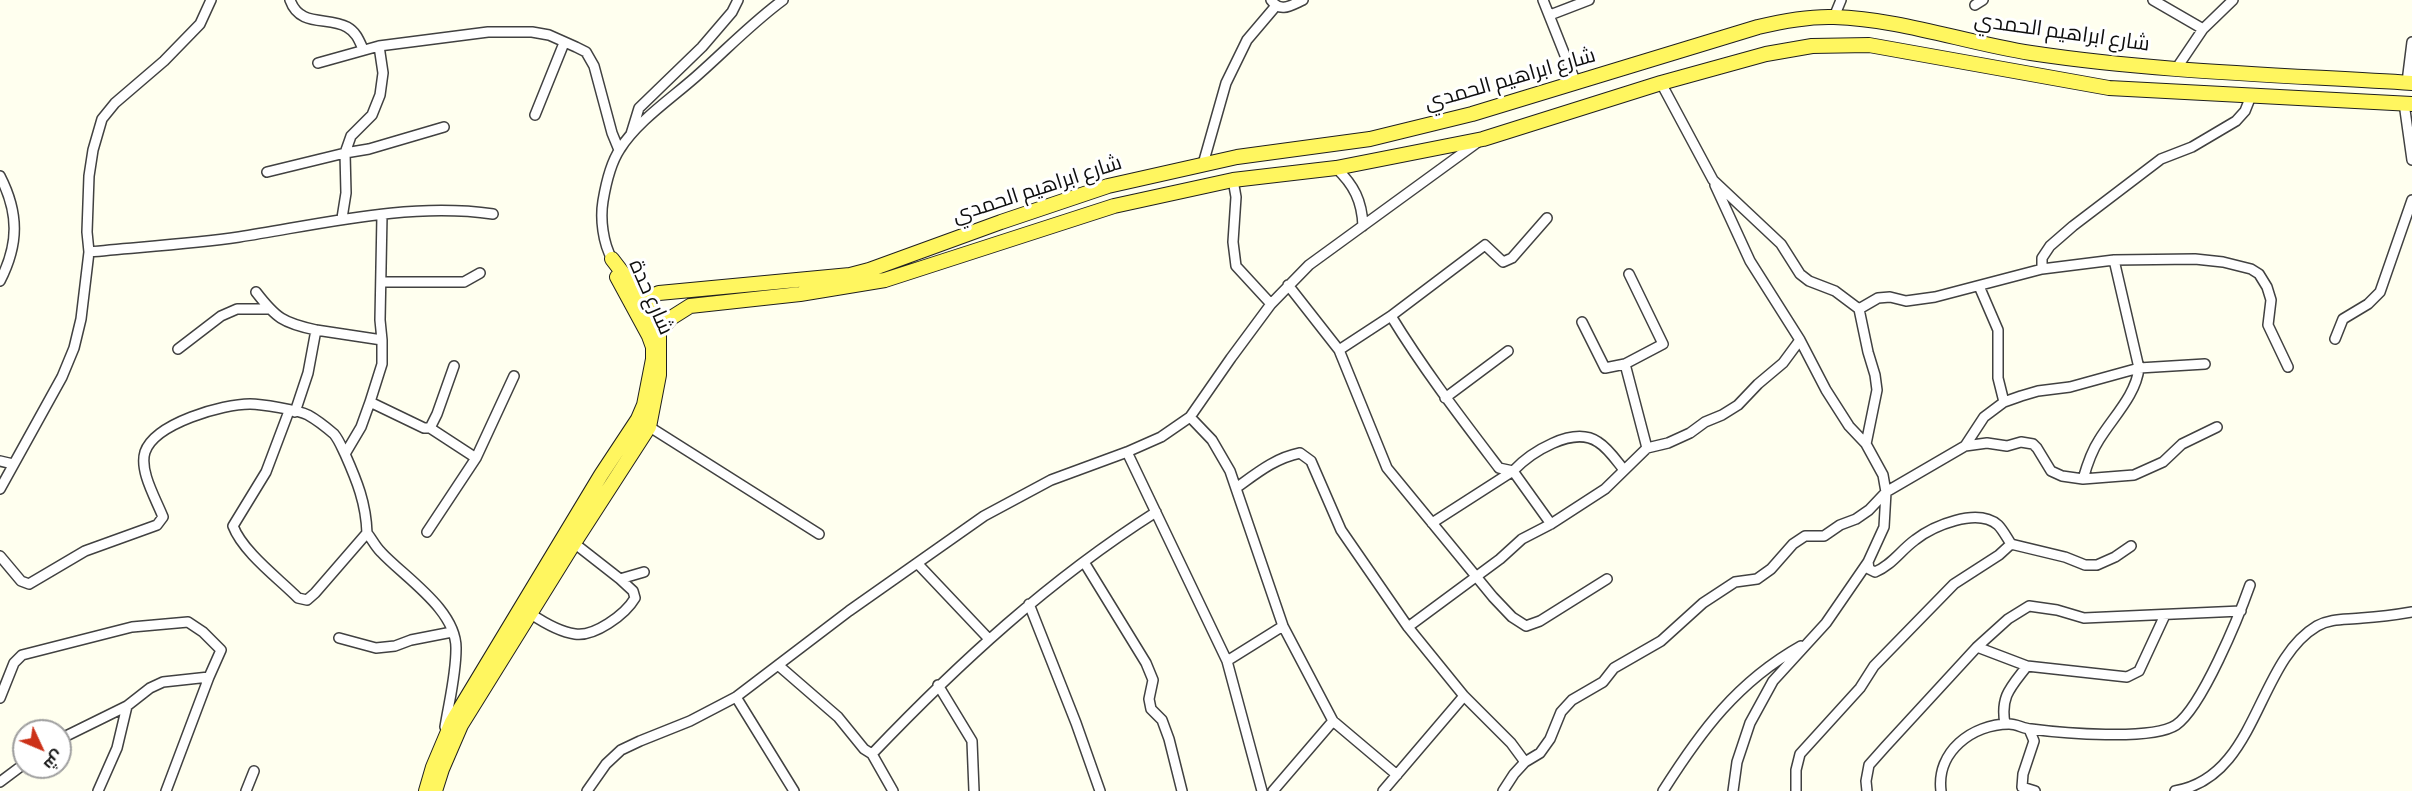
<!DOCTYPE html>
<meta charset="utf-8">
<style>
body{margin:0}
#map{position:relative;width:2412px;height:791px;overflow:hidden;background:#ffffef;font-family:"Crimson Pro",Cairo,serif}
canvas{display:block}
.north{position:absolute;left:12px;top:719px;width:60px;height:60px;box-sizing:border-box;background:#fff;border:2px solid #9f9f9f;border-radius:50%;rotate:134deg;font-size:16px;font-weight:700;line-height:24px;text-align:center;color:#0e0e0e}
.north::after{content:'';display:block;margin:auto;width:21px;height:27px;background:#cc3118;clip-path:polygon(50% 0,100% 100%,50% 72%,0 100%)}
</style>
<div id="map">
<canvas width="2412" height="791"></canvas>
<div class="north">ش</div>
</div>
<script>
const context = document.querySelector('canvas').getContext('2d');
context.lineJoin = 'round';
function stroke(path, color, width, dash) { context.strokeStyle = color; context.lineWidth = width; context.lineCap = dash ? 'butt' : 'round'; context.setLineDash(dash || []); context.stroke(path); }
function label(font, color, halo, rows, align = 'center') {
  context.font = font + ' "Crimson Pro",Cairo,serif'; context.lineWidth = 6; context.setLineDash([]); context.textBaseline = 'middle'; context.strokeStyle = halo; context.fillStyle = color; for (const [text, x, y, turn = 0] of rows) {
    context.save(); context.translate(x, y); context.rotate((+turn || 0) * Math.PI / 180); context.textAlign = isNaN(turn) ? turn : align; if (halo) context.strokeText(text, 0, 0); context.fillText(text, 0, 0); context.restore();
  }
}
const minor = new Path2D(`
 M290,0C300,28 328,16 347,27C356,32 359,40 363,49
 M1271,0C1280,13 1290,6 1303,0
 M1543,0L1576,83
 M2153,0L2203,29
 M1975,5L1983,0
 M1550,15L1589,0
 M1834,17L1841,0
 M318,63L379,46
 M2176,69L2203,29L2233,0
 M2407,82L2412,42
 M1661,83L1713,180L1781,244L1800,274L1809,281L1835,291L1859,309L1868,352L1875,375L1877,390L1866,444L1883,475L1886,492L1884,527L1868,562
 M2404,103L2412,160
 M535,115L564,43
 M631,134L639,108L702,47L732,12L738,0
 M1203,164L1226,83L1247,40L1275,7
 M1336,168C1354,185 1362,201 1363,226
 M267,172L345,153L351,136L372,115L380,95L383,73L379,46L488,32H532L549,35L576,47L586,52L594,66L612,133L619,150
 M0,176C19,213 19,244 0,281
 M1233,180L1236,197L1233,242L1236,266L1271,304
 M1715,185L1750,261L1800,340L1826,390L1849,426L1866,444
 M342,218L346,193L345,153L369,149L444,127
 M89,252C139,247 190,244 239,237C322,224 408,202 493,214
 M612,259C603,243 600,219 603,201C606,183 610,164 620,149C638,120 675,96 700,73C728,48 753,22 783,0
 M2042,269V258L2050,246L2073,226L2161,159L2192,147L2236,121L2245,111L2251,96
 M381,282H464L480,273
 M1288,285L1339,350L1387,468L1493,597L1512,617L1526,626L1540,621L1607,579
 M1979,286L1998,330V378L2004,402
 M256,292C276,318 283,323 316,330
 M1859,309L1878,298L1890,297L1906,301L1935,297L2042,269L2114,260L2195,259L2223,262L2251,269L2259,274L2267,287L2271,300L2268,325L2288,367
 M1391,316C1424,370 1461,418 1499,468L1513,471L1551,524
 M1582,322L1605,368L1625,364L1663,344L1629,274
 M2335,339L2343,319L2368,304L2380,292L2412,200
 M382,340L380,320L382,215
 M178,349L221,316L237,309H269
 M1339,350L1391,316L1485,245L1503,262L1512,258L1547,218
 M1625,364L1647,448
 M1445,398L1508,351
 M295,412L308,373L316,330L382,340V364L370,402L424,428H430L437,414L454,366
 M1190,417L1212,440L1230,471L1283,626L1333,721L1397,775
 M645,424L819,534
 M430,428L476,458
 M1965,446L1984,417L2004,402L2021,396L2038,391L2070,387L2139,368L2205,364
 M1127,452L1227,661L1262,791
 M345,454L361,427L370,402
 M0,461L13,464
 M2083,479C2087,465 2091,452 2099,440C2113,417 2136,395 2139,368L2114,260
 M1236,488C1257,473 1275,458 1300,453L1311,461L1341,530L1408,627L1464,696L1511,743L1525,762
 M0,489L62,377L74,348L81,319L89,252L87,232L89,176L93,150L102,119L115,103L164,61L200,24L211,0
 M1432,523L1513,471C1530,453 1573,425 1598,442C1608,448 1616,460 1624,470
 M427,532L476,458L514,376
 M367,533C372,539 375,546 381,552C404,577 457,610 456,649C456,675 449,702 445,727
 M574,543L620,579L644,572
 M0,556L21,581L29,584L85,551L157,525L163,517C156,499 139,471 145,452C155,423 223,404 250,404C261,404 298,410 308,415C317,420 327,428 334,434C339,440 342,448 345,454C357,481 366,503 367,533L315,593L307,600L298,598C278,578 243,552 233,526L266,472L289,411
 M1084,562L1146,663L1153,680L1149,699L1151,709L1162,720L1169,739L1182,791
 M917,563L988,638
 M1029,604L1076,723L1100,791
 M531,614C543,622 560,632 575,634C594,637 625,615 635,598L633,591L620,579
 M1408,627L1500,559L1522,539L1551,524L1605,489L1647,448L1668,443L1690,433L1705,422L1722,415L1738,405L1758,384L1783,363L1800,340
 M339,638L376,648L395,646L411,640L452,632
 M1977,647L2027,666L2127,677L2139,671L2165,615
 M1227,661L1283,626
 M778,665L838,717L864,749L872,754L893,791
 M938,685L972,741L974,791
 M736,697L794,791
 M0,698L14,663L22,655L132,627L188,622L203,632L221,650L209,677L163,682L150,688L127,706L60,739
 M2005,724C2000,696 2011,687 2027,666
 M2029,729L2034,741L2023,774L2022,787L2035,791
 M872,754C959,663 1049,580 1156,512
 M0,782L24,764
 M98,791L117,748L127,706
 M166,791L209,677
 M246,791L254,771
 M587,791L606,764L621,750L640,741L690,721L736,697L849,611L984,516L1051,480L1127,452L1161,437L1190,417L1231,358L1271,304L1309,265L1478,142
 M1273,791L1333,721
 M1383,791L1464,696
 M1503,791L1514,774L1525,762L1540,753L1550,739L1561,712L1572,700L1603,682L1614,668L1661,641L1703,603L1735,582L1757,579L1771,569L1793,544L1805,536H1824L1840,525L1856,519L1869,510L1886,492L1965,446L1987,443L2007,446L2021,442L2033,444L2037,448L2051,471L2062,476L2083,479L2134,475L2163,462L2182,444L2217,427
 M1663,791C1701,731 1737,682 1801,646
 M1733,791L1737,762L1750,723L1773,681L1826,623L1868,562L1869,569L1875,572C1892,565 1900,551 1915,540C1933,526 1977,507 1998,525C2003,530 2007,538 2011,544L2065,557L2085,565H2097L2115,557L2131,546
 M1796,791V770L1800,754L1860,688L1874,666L1954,584L1999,555L2011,544
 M1867,791L1866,781L1869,765L1885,747L1977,647L2008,619L2029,606L2057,610L2084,618L2241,611
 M1941,791C1936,752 1972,724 2009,724C2017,724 2024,729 2031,729C2061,733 2152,741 2176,725C2202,707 2239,616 2250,585
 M2175,791C2258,777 2256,662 2317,626C2331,618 2346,620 2362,618C2379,617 2395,615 2412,612`);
const primary = new Path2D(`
 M632,304L659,293L850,275L869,270L1001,222L1108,186L1237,157L1370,139L1472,114L1758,27C1783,21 1808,16 1834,17C1901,19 1966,43 2031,53C2157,72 2285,75 2412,83
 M658,333L671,318L690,306L800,294L885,280L1114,206L1233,180L1336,168L1483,139L1661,83L1766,54L1812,46L1869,45L2109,88L2412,104
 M426,791L433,767L452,722L601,475L638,419L644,405L653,359V347L649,336L617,277
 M435,791L442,769L461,725L574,543L649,427L659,375V336L648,306L612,259`);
const streetNames = [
 ["شارع ابراهيم الحمدي",2062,32,8],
 ["شارع ابراهيم الحمدي",1510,79,-16],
 ["شارع ابراهيم الحمدي",1037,189,-18],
 ["شارع حدة",651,297,66]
];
stroke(minor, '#414141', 12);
stroke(primary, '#1f1f1f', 16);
stroke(minor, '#fff', 9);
stroke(primary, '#fff65f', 14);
label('21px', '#0e0e0e', '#fff', streetNames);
</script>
